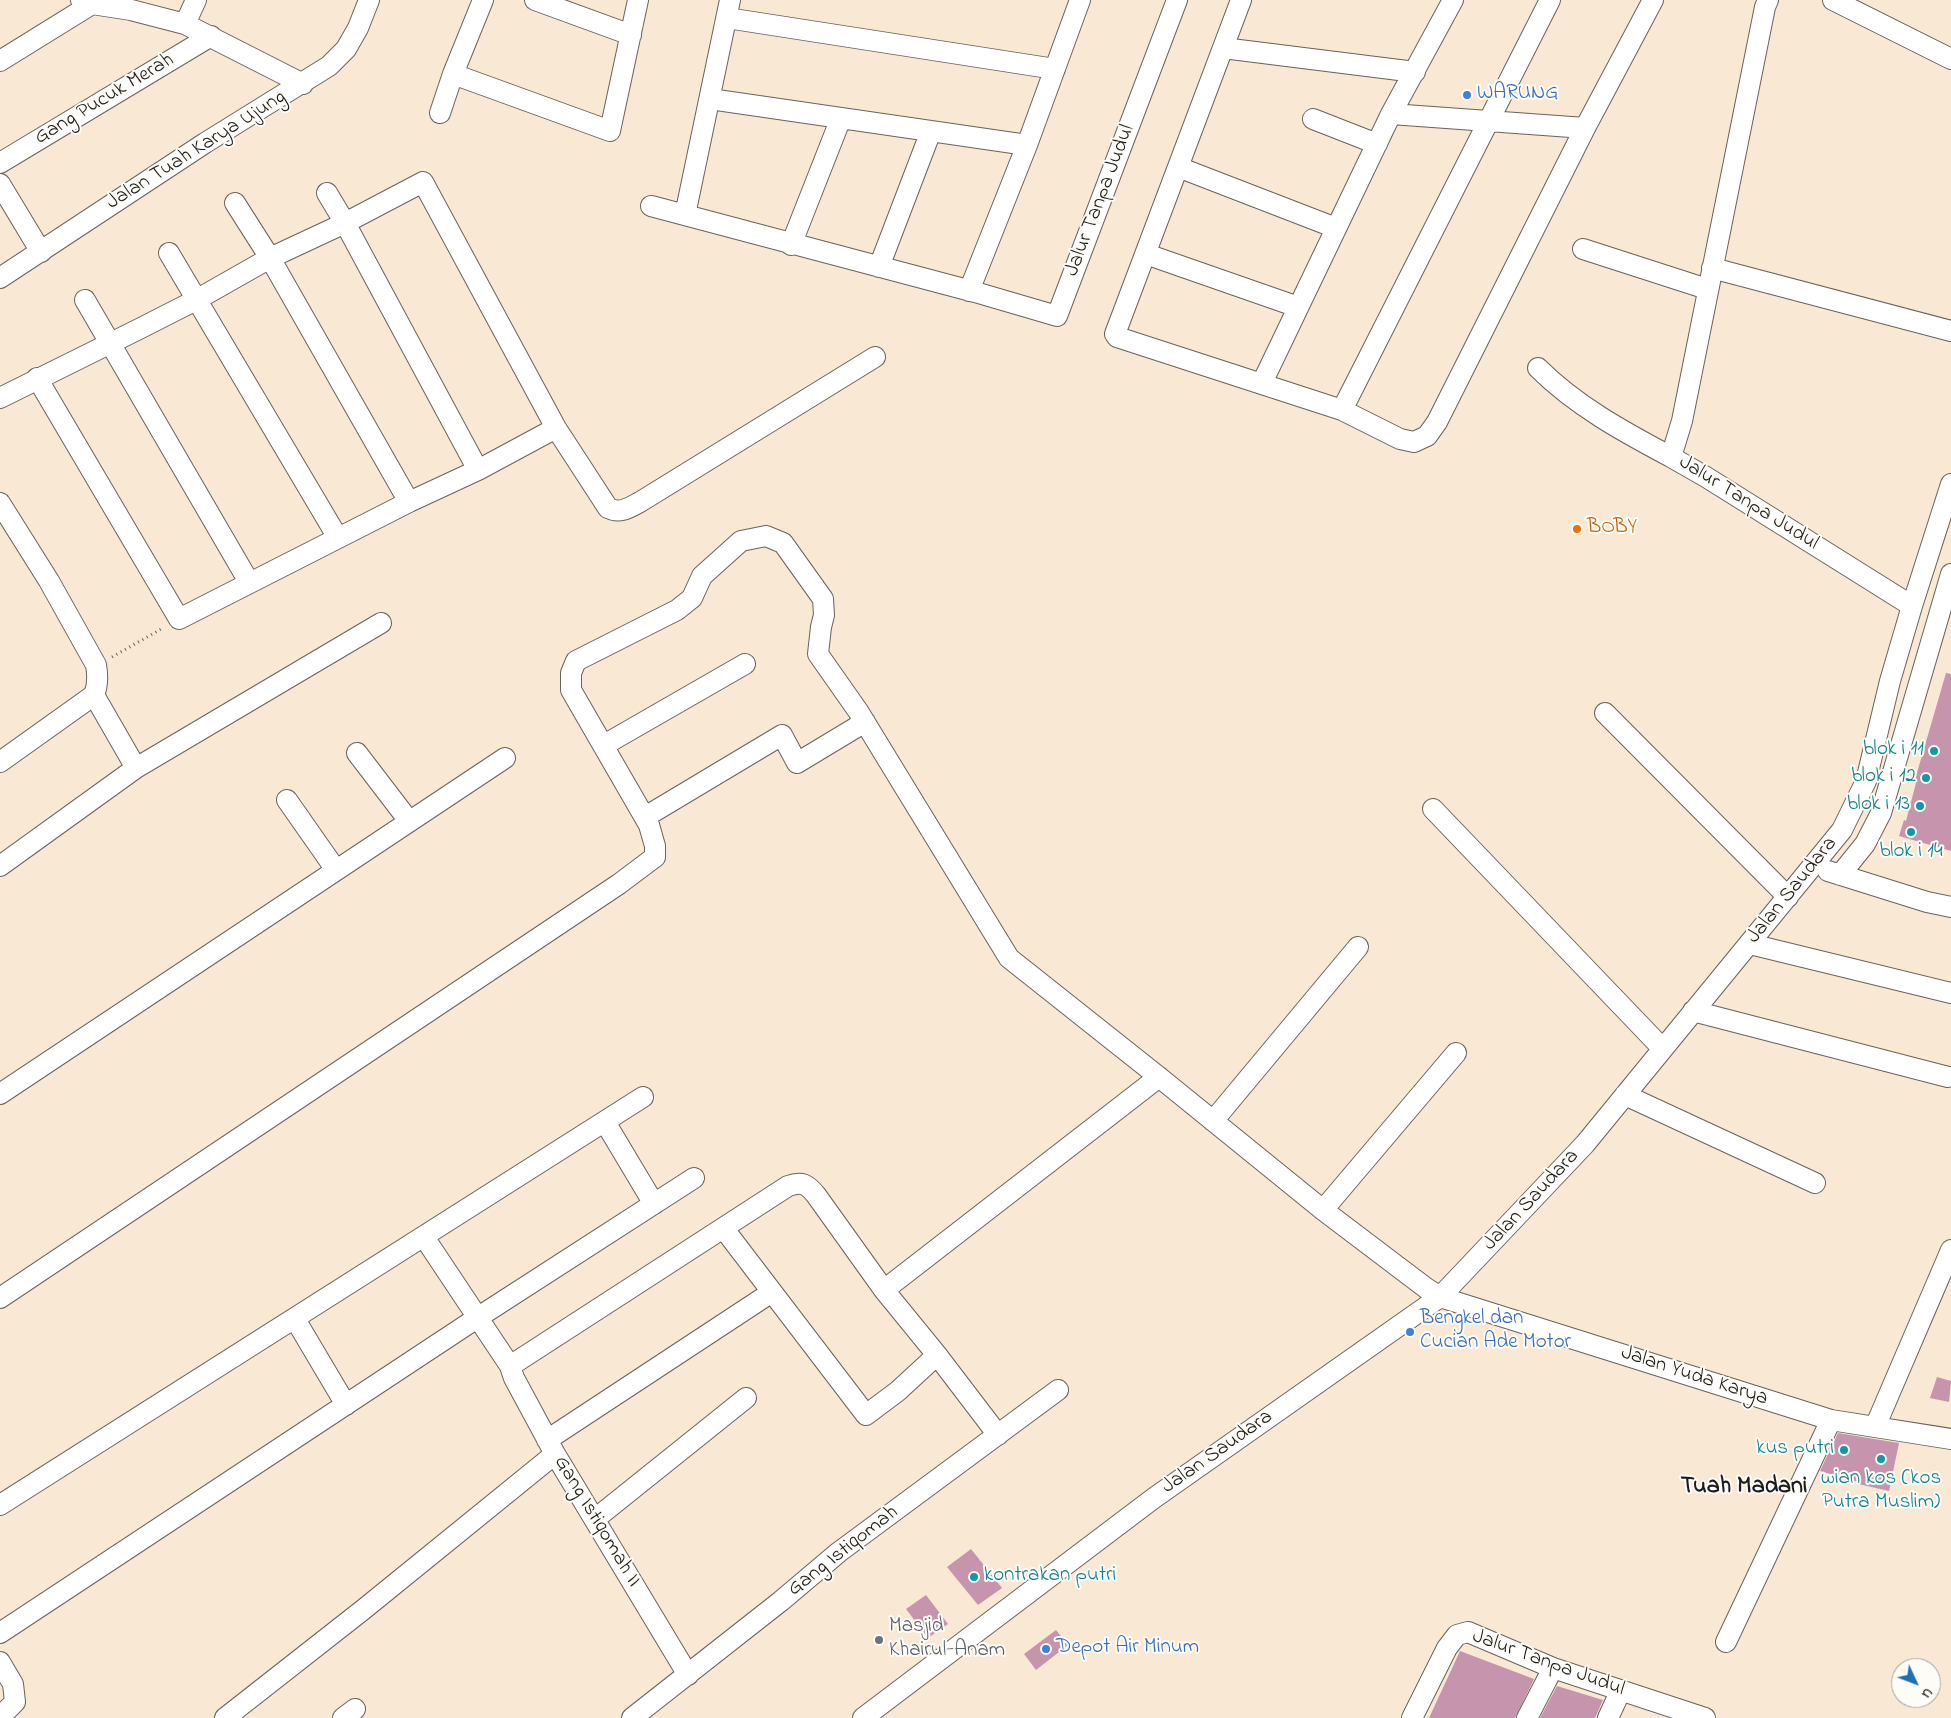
<!DOCTYPE html>
<style>
body{margin:0}
#map{position:relative;width:1951px;height:1718px;overflow:hidden;background:#f8e8d4;font-family:"Indie Flower",sans-serif}
canvas{display:block}
.north{position:absolute;left:1891px;top:1658px;width:50px;height:50px;box-sizing:border-box;background:#fdfcf7;border:1px solid #a3a29f;border-radius:50%;rotate:133deg;font-size:14px;font-weight:700;line-height:20px;text-align:center;color:#1c1c1c}
.north::after{content:'';display:block;margin:auto;width:18px;height:22px;background:#1f6fb2;clip-path:polygon(50% 0,100% 100%,50% 72%,0 100%)}
</style>
<div id="map">
<canvas width="1951" height="1718"></canvas>
<div class="north">U</div>
</div>
<script>
const context = document.querySelector('canvas').getContext('2d');
context.lineJoin = 'round';
function fillPath(path, color) { context.fillStyle = color; context.fill(path, 'evenodd'); }
function stroke(path, color, width, dash) { context.strokeStyle = color; context.lineWidth = width; context.lineCap = dash ? 'butt' : 'round'; context.setLineDash(dash || []); context.stroke(path); }
function label(font, color, halo, rows, align = 'center') {
  context.font = font + ' "Indie Flower",sans-serif'; context.lineWidth = 4; context.setLineDash([]); context.textBaseline = 'middle'; context.strokeStyle = halo; context.fillStyle = color; for (const [text, x, y, turn = 0] of rows) {
    context.save(); context.translate(x, y); context.rotate((+turn || 0) * Math.PI / 180); context.textAlign = isNaN(turn) ? turn : align; if (halo) context.strokeText(text, 0, 0); context.fillText(text, 0, 0); context.restore();
  }
}
const building = new Path2D(`
 M1946,673L1951,674V851L1899,836L1904,820L1906,821L1916,783H1914Z
 M1937,1377L1951,1381L1949,1402L1930,1398Z
 M1838,1433L1899,1443L1889,1491L1858,1484V1482L1820,1471Z
 M971,1549L1002,1588L978,1605L947,1567Z
 M926,1595L948,1624L928,1638L906,1609Z
 M1056,1630L1068,1645L1036,1670L1024,1654Z
 M1460,1651L1534,1679L1515,1718H1429Z
 M1557,1686L1603,1700L1595,1718H1540Z`);
const path = new Path2D(`
 M112,657L163,628`);
const minor = new Path2D(`
 M81,0L92,4L131,10L185,24
 M196,0L185,24L303,84
 M483,0L453,74L610,131L638,0
 M535,0L631,35
 M1241,0L1115,334L1117,337L1342,410L1400,439L1414,442L1427,436L1437,422L1585,128L1653,0
 M1768,0L1765,7L1682,421L1671,457L1706,477L1912,606
 M1833,0L1951,59
 M727,18L1055,69
 M1223,48L1415,72
 M0,61L92,4
 M710,99L1027,145
 M440,113L453,74
 M1391,114L1585,128
 M1313,119L1377,144
 M0,163L211,36
 M1178,167L1336,228
 M0,184L41,252
 M327,193L345,223L478,470
 M235,203L270,258L409,502
 M651,206L975,292L1057,316L1177,0
 M685,215L730,0
 M791,245L841,118
 M1583,249L1707,289
 M169,253L338,538
 M1146,254L1298,307
 M879,267L931,131
 M1712,268L1951,331
 M0,278L205,143L329,66L346,49L358,28L369,0
 M969,291L1027,145L1080,0
 M85,300L249,582
 M1538,368C1576,406 1624,432 1671,457
 M1262,383L1391,114L1453,0
 M0,398L139,329L196,300L270,258L345,223L423,182L556,428L478,470L409,502L179,619L37,378
 M1342,410L1550,0
 M556,428L608,508C620,514 629,508 640,502L875,357
 M0,503L49,581L96,665C98,676 98,685 94,695
 M1605,713L1788,897
 M604,745L745,664
 M357,753L409,821
 M0,762L94,695L136,768L0,866
 M136,768L381,623
 M287,800L336,870
 M1433,809L1662,1048
 M645,817L782,735L797,763L865,722
 M1828,871L1927,902L1951,907
 M1840,875L1865,844L1881,813L1951,574
 M1750,944L1951,993
 M1693,1011L1948,1077
 M0,1094L505,758
 M1625,1095L1815,1183
 M1213,1121L1358,947
 M605,1122L654,1204
 M1323,1210L1456,1053
 M424,1237L510,1366L514,1378L555,1454L688,1675
 M884,1290L1159,1077
 M0,1298L619,884L655,857V846L649,825L571,690V673L576,661L677,610L692,598L702,576L741,541L766,536L783,543L823,599L824,615L821,627L818,654L858,711L1009,958L1159,1077L1323,1210L1426,1288L1440,1297L1831,1420L1951,1439
 M295,1319L346,1405
 M937,1355L998,1435
 M510,1366L788,1186C802,1181 807,1184 816,1195L884,1290L937,1355L898,1391L866,1415L724,1229
 M1875,1427L1951,1250
 M547,1440L772,1292
 M0,1505L643,1097
 M595,1519L746,1398
 M0,1633L477,1318L694,1178
 M1726,1642L1831,1420
 M0,1662L13,1684L15,1702L0,1717
 M225,1718L364,1609L555,1454
 M343,1718L355,1709
 M632,1718L781,1601L839,1552L1058,1390
 M863,1718L1154,1498L1440,1297L1585,1144L1842,830L1866,781L1890,681L1912,606L1951,484
 M1412,1718L1447,1648L1457,1635L1468,1632L1553,1668L1705,1718
 M1527,1718L1553,1668
 M1608,1718L1621,1690`);
const markers = [
 [1467,95,5,"#3f7fe0"],
 [1577,529,5,"#e8710a"],
 [1934,751,5,"#0f9aa8"],
 [1926,778,5,"#0f9aa8"],
 [1920,806,5,"#0f9aa8"],
 [1911,832,5,"#0f9aa8"],
 [1410,1332,5,"#3f7fe0"],
 [1844,1450,5,"#0f9aa8"],
 [1881,1459,5,"#0f9aa8"],
 [974,1577,5,"#0f9aa8"],
 [879,1640,5,"#6b7280"],
 [1046,1649,5,"#3f7fe0"]
];
const shopNames = [
 ["WARUNG",1477,95],
 ["Bengkel dan",1420,1320],
 ["Cucian Ade Motor",1420,1344],
 ["Depot Air Minum",1056,1649]
];
const streetNames = [
 ["Gang Pucuk Merah",105,100,-31],
 ["Jalan Tuah Karya Ujung",197,151,-32],
 ["Jalur Tanpa Judul",1101,201,-69],
 ["Jalur Tanpa Judul",1748,504,32],
 ["Jalan Saudara",1793,891,-51],
 ["Jalan Saudara",1532,1201,-47],
 ["Jalan Yuda Karya",1694,1377,18],
 ["Jalan Saudara",1218,1453,-35],
 ["Gang Istiqomah II",596,1522,59],
 ["Gang Istiqomah",844,1552,-38],
 ["Jalur Tanpa Judul",1548,1664,20]
];
const foodNames = [
 ["BOBY",1587,529]
];
const cultureNames = [
 ["blok i 11",1924,751],
 ["blok i 12",1916,778],
 ["blok i 13",1910,806],
 ["blok i 14",1911,853,"center"],
 ["kus putri",1834,1450],
 ["wian kos (kos",1881,1480,"center"],
 ["Putra Muslim)",1881,1504,"center"],
 ["kontrakan putri",984,1577,"left"]
];
const worshipNames = [
 ["Masjid",889,1628],
 ["Khairul-Anam",889,1652]
];
const quarterNames = [
 ["Tuah Madani",1744,1488]
];
fillPath(building, '#c695ad');
stroke(minor, '#69635c', 22);
stroke(path, '#69635c', 3, [1, 4]);
stroke(minor, '#fff', 20);
for (const [x, y, r, color] of markers) { const dot = new Path2D(); dot.arc(x, y, r, 0, 2 * Math.PI); context.fillStyle = color; context.fill(dot); stroke(dot, '#fdfcf7', 2); }
label('21px', '#366cbe', '#fdfcf7', shopNames, 'left');
label('21px', '#1c1c1c', '#fdfcf7', streetNames);
label('21px', '#c56008', '#fdfcf7', foodNames, 'left');
label('21px', '#0d838f', '#fdfcf7', cultureNames, 'right');
label('21px', '#5b616d', '#fdfcf7', worshipNames, 'left');
label('bold 24px', '#1c1c1c', '#fdfcf7', quarterNames);
</script>
